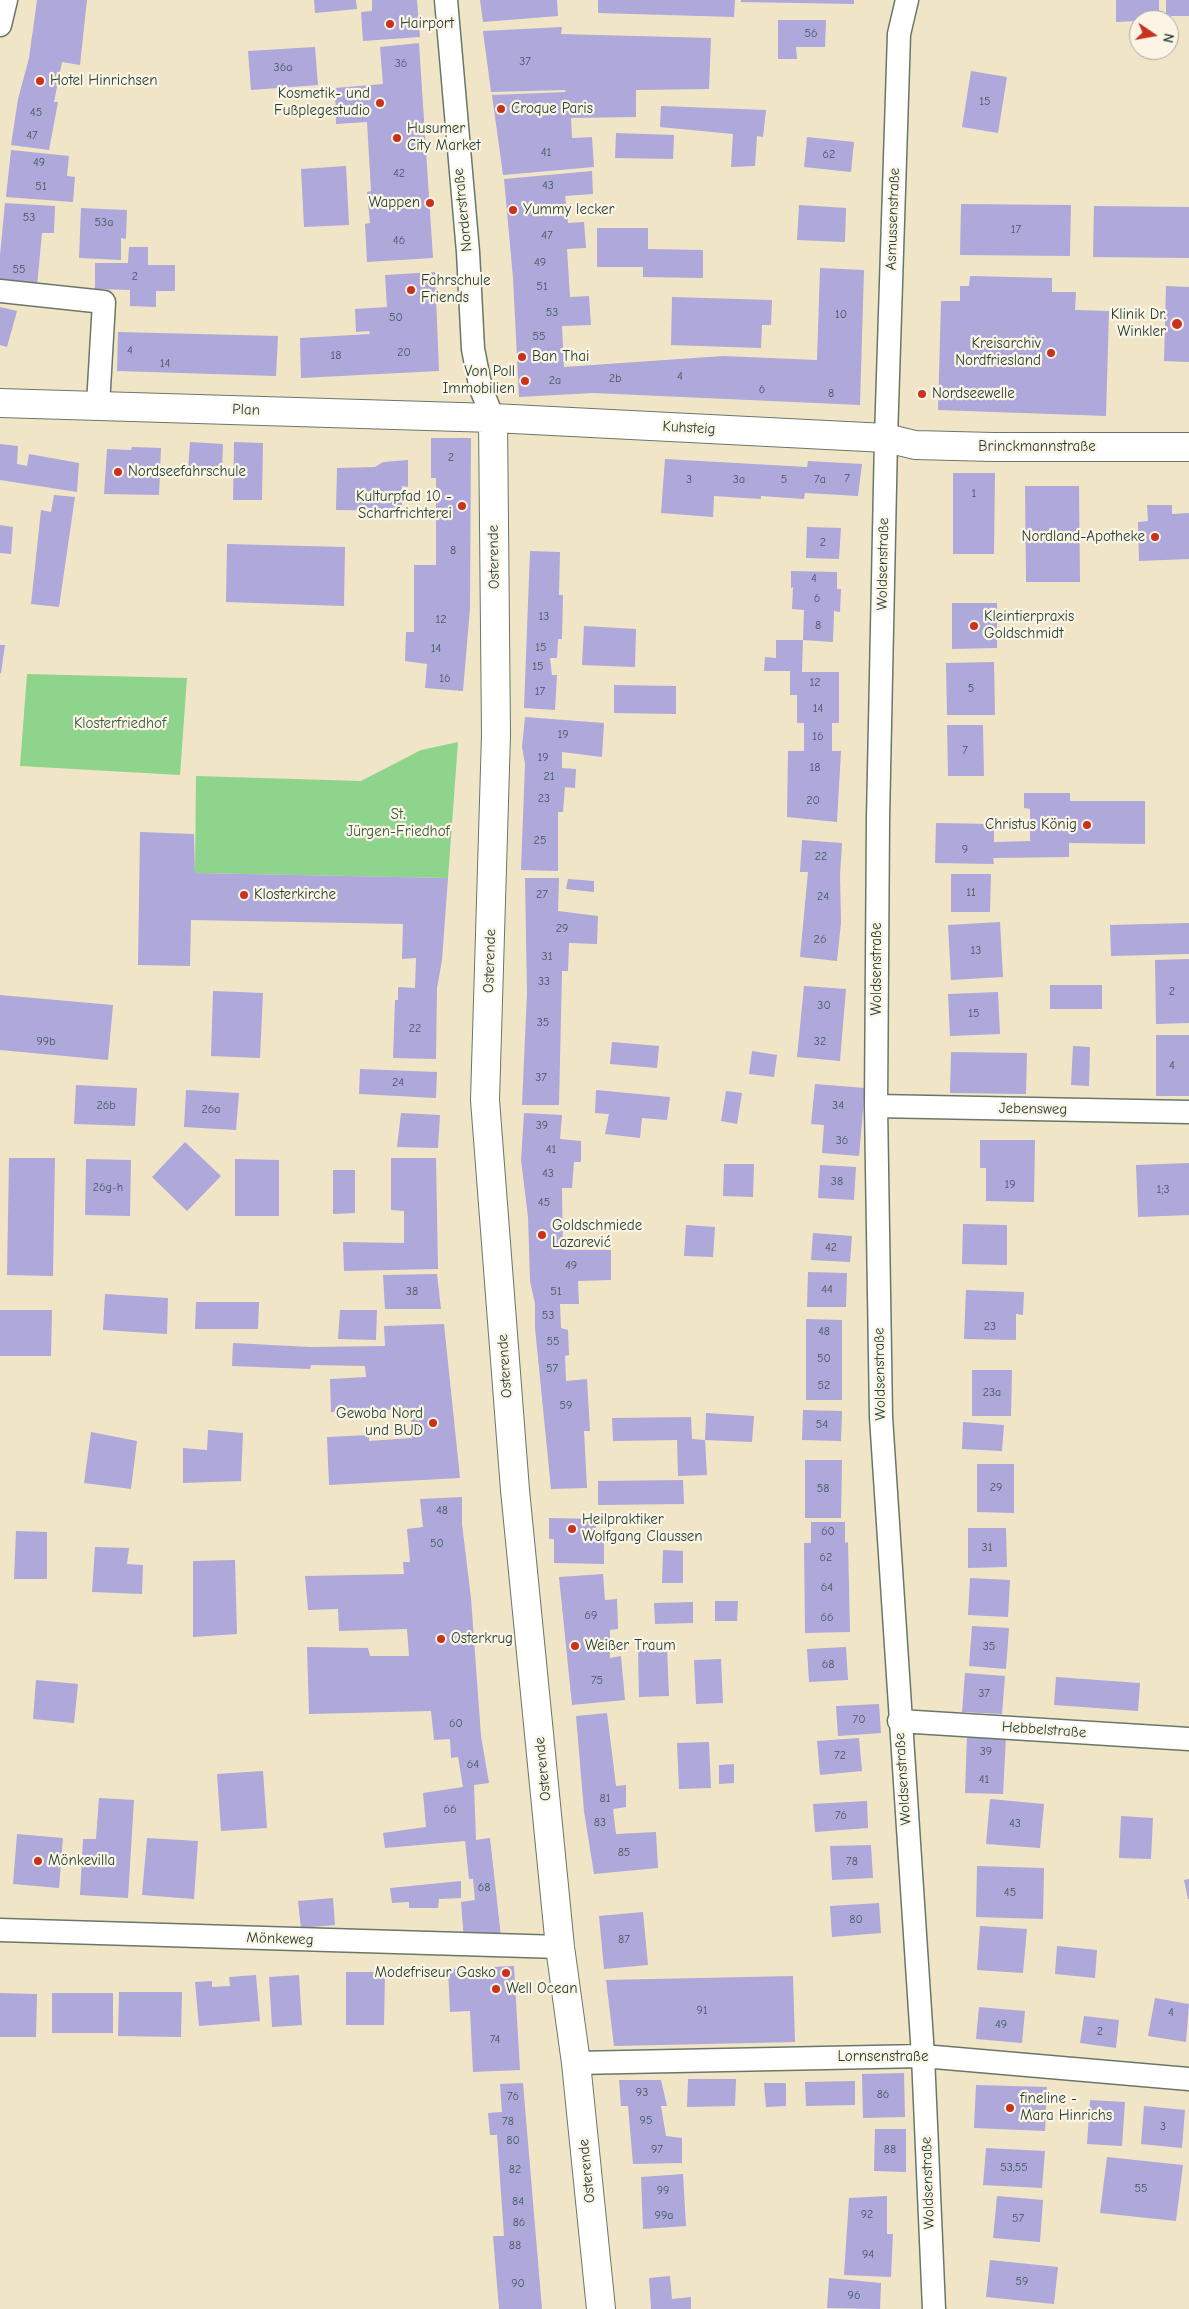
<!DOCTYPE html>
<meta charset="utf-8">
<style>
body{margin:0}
#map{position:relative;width:1189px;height:2309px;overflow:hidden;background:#f0e5c7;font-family:"Comic Neue",sans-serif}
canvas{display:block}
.north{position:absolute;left:1129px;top:10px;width:50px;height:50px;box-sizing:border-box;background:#fcf5e5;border:1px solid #a4ab9e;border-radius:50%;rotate:102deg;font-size:14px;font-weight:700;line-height:20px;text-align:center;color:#1f3d34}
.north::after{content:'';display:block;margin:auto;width:18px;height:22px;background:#c8321e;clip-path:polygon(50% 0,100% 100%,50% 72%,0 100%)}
</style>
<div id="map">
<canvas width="1189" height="2309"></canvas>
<div class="north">N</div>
</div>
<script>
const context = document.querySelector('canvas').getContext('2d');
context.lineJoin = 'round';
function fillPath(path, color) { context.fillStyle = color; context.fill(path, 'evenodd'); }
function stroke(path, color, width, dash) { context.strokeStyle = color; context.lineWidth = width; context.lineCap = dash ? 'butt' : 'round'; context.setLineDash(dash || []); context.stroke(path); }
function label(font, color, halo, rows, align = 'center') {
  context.font = font + ' "Comic Neue",sans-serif'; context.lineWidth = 4.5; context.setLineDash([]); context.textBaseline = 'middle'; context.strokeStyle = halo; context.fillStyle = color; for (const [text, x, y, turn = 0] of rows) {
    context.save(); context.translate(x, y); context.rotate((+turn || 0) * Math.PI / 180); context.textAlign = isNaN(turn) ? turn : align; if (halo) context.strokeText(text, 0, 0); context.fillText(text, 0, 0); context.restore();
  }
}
const green = new Path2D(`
 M27,674L187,678L180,775L20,766Z
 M458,742L448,878L195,873L196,776L361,781L421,750Z`);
const building = new Path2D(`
 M37,0H87L80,65L62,62L54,102H58L49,150L11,145L18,99L29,58Z
 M314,0H356L357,9L315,13Z
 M372,0H417L420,37L363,41L361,12L372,11Z
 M480,0H557L558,16L483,22Z
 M598,0H735L734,17L598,13Z
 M741,0H854V4L741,2Z
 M1116,0H1159V20L1116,22Z
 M1166,0H1189V16H1166Z
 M778,20H826L825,47H796L797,59H778Z
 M562,27L561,34L711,38L709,89L636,90V117L571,118L572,138L592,137L594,167L503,175L492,95L566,92L565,90L491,92L483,31Z
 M419,43L433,258L367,262L365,224L370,223L367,192L371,191L367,122L336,124L335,88L383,84L380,47Z
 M315,47L318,85L251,90L248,51Z
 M971,71L1007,77L998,133L962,127Z
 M661,106L766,110L763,137L757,136L755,166L731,167L733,134L660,127Z
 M616,133L674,135L673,159L615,158Z
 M807,137L854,142L851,172L804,167Z
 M11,150L69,156L67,176L75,177L73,202L6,197Z
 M346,166L349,225L304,227L301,169Z
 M592,171L593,194L565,196L568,223L584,222L586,248L567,249L570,297L589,296L591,325L562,326L564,367L723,356L817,360L820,268L864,270L860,405L593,393L519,397L513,278L504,179Z
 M5,203L55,206L54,233H42L37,286L0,284V255Z
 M961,204L1071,205L1070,256L960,255Z
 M799,205L846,208L845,242L797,240Z
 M1094,206L1189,207V258L1093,257Z
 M81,208L127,210L126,239L121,238V260L79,258Z
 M597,228H648V249L703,250V278L643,277V267H597Z
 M129,247H148V265H175V291H156V307L130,306V290L95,289V263H128Z
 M435,272L439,371L301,378L300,338L370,334L369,331L356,332L355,309L387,307L385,275Z
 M970,276L1052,278V292H1076L1075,310L1109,311L1106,416L938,410L941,301H960V286H969Z
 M1166,286L1189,287V362L1164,361Z
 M672,297L772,300L771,325H762L761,348L671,345Z
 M0,307L17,311L7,347L0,345Z
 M118,332L278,336L276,376L117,371Z
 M431,438H471L470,608L463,691L425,688L427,664L405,661L406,632H414V565H436V478H431Z
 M190,442L223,444L222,472L188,471Z
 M234,442L263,443L262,500H233Z
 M0,444L18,446L17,464L27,466L29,454L79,463L77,492L0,480Z
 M132,447L161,448L159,495L104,494L107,449L131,450Z
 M665,459L807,467L808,461L862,464L858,496L805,493L804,499L761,496V499L714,496L713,517L661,513Z
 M408,460V487L402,486V511L336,510L337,468L375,467L383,462Z
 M953,473H995L994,554H953Z
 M1025,486H1079L1080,582H1026Z
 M54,495L75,497L59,607L31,604L41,510L51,512Z
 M1147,505H1172V514L1189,513V559L1139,561L1138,522L1148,521Z
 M0,525L13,527L11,554L0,553Z
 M807,527L841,528L839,559L806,558Z
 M227,544L345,547L344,606L226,602Z
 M530,551L560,552L559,595H563L562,639H558L557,658H550L552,675H557L555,710L524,708Z
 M791,571L837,572V589H841L840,612L834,611L833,642L803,640L804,610L792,609L793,587L791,588Z
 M952,603H997V648L952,649Z
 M584,626L636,629L635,667L582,665Z
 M776,640H803L802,672H839V723H832V751H841L837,822L787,817L788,751H804V723H797V695H790V671H764L765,657L776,658Z
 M0,645H5L1,673H0Z
 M994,662L995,715H947L946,663Z
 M614,685L676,686V714L614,713Z
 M525,717L604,723L602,757L562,752V768L576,769L575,788L565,787L563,812H558V871L521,870L525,764L522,747Z
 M947,725H983L984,776H948Z
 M1024,793H1070V801H1145V844L1069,843V857L993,858L994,864L935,863L936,823L994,824V842L1030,841V809L1024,808Z
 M140,832L194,834L195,873L448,878L442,960L437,988L436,1059L393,1058L395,1000H398V987L415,988L416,958L402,959L403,924L191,920L190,966L138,965Z
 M802,840L842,843L840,875L841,923L837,961L800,957L808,872H800Z
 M951,874H991L990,912H951Z
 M525,878H559L558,911L598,916L597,944L569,943L568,971H562L559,1105H522L527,993Z
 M568,879L594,881V892L566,889Z
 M1000,922L1003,977L951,980L948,925Z
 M1189,923V954L1111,956L1110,925Z
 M1189,959V1023L1156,1024L1155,960Z
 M1050,985H1102V1009H1050Z
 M804,986L846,989L840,1061L797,1057Z
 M213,991L263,993L260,1058L211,1056Z
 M998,992L1000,1034L950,1036L948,994Z
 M0,995L113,1005L108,1060L0,1050Z
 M1156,1035H1189V1096H1156Z
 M612,1042L659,1046L657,1068L610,1064Z
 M1073,1046L1090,1047L1089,1086L1071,1085Z
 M752,1051L777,1055L774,1077L749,1074Z
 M951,1052L1027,1053L1026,1094L950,1093Z
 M360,1069L437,1072L436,1098L359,1094Z
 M815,1084L865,1088L859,1156L822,1153L824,1125L811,1124Z
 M76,1085L137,1088L135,1126L74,1124Z
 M186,1090L239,1093L236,1130L184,1127Z
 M596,1090L670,1097L667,1120L642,1118L640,1138L605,1134L609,1114L595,1113Z
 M726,1091L742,1093L737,1124L721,1121Z
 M401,1113L440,1115L438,1148L397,1147Z
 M524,1113L562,1115L560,1139L581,1141V1162H574L572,1188H562L563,1250H611V1280L578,1281L579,1304H560L561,1328L568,1330L569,1355L565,1356L566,1381L587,1379L590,1431H584L587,1488L551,1489L535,1328V1304L530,1281L528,1217L521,1160Z
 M980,1140H1035L1034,1202L986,1201V1168H980Z
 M185,1142L221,1176L187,1211L152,1177Z
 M9,1158H55L53,1276L7,1275Z
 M391,1158H436L438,1269L344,1271L343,1242L404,1243V1211L391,1210Z
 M86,1159L131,1160L130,1216L85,1215Z
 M235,1159L279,1160V1216H235Z
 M1189,1163V1215L1138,1217L1136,1165Z
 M724,1164H754L753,1197L723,1196Z
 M820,1165L856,1167L854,1200L818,1198Z
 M333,1170H355V1213L333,1214Z
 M963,1224L1007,1225V1265L962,1264Z
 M686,1225L715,1227L713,1257L684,1256Z
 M813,1233L852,1236L850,1262L811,1260Z
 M808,1272L847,1273L846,1307H807Z
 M437,1274L441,1309H385L383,1275Z
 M966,1290L1024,1292L1023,1315L1016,1314V1340L964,1339Z
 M105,1294L168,1298L167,1334L103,1330Z
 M196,1302H259L258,1329H195Z
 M0,1310H52L51,1356H0Z
 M340,1310H377L376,1340L338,1339Z
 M806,1319L842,1320V1400H806Z
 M444,1324L460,1478L329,1485L327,1437L369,1435V1441L412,1438L410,1409L331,1412L330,1379L366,1377L365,1366L311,1365L310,1369L232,1366L233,1343L311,1347L385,1346L384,1326Z
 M972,1370H1012L1011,1416H972Z
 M803,1410L842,1411L841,1441L802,1440Z
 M706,1413L754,1416L752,1442L705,1440Z
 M691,1417L692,1439L705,1440L707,1475L678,1476L677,1440L613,1441L612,1418Z
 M963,1422L1004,1425L1002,1451L962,1449Z
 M208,1430L243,1433L241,1481L183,1483V1448L207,1450Z
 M91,1432L137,1441L131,1489L84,1483Z
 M805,1460H842L841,1518H805Z
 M977,1464H1014V1513L977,1512Z
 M683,1480L684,1504L598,1505V1481Z
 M462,1497V1524L471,1598L481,1736L489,1783L474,1785L476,1840L490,1838L501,1937L464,1940L461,1902L475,1900L473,1879H469L465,1841L385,1848L383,1833L426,1827L423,1793L463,1787L458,1757L451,1758L450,1739L434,1740L431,1711L309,1714L307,1647L368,1648L370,1656H409L407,1629L339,1631L338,1609L308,1610L305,1576L404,1574L403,1562H410L407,1529L423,1527L420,1499Z
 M549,1518L596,1519V1539H604V1564L554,1563V1539H549Z
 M811,1522H845V1543L848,1542L850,1632L805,1633L804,1543H811Z
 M968,1528H1006L1007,1567L968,1568Z
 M16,1531L47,1532V1579H14Z
 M95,1547L129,1548L127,1564L143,1565L142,1594L92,1592Z
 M663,1550L683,1551V1583H662Z
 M235,1560L237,1634L193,1637V1561Z
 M603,1574L605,1600L617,1599L618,1629L610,1630V1658L621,1656L625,1700L572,1705L559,1577Z
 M970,1578L1010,1580L1008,1617L968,1615Z
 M715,1601H738L737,1621H715Z
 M693,1602V1623L655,1624L654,1603Z
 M972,1626L1009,1628L1006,1669L969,1666Z
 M846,1647L848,1680L809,1682L807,1649Z
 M667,1648L669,1696L639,1697L638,1649Z
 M721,1659L723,1703L696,1704L694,1660Z
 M965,1673L1005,1676L1002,1714L962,1712Z
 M1056,1677L1140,1683L1138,1711L1054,1705Z
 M36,1680L78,1684L74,1723L33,1719Z
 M879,1704L881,1733L838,1736L836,1706Z
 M607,1713L616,1786L626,1785V1807L613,1809L616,1834L656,1832L658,1868L594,1874L584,1811L576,1716Z
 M967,1735L1006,1737L1003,1794L965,1793Z
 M859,1738L862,1771L820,1775L817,1741Z
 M709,1742L711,1788L679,1789L677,1743Z
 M734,1764V1783L719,1784V1765Z
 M263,1771L267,1828L221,1831L217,1774Z
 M99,1798L134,1800L128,1898L80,1895L83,1839H96Z
 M990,1799L1044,1804L1040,1848L986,1844Z
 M867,1801L868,1828L815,1832L813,1804Z
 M1121,1816L1153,1818L1151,1859L1119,1858Z
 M17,1834L63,1838L59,1888L13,1884Z
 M147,1838L198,1841L194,1899L142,1895Z
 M871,1845L873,1878L832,1880L830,1846Z
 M977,1866L1044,1868L1043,1919L976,1917Z
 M1189,1879V1899H1188L1184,1880Z
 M461,1881V1898L439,1899L438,1908H409V1902L392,1903L390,1888Z
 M333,1898L335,1925L301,1928L298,1901Z
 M879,1903L881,1933L832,1937L830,1906Z
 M643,1912L648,1965L604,1969L599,1916Z
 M980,1926L1027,1929L1023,1973L977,1970Z
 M1057,1946L1097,1950L1095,1978L1055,1974Z
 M514,1966L520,2070L473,2072L470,2011L450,2012L448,1969Z
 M346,1972H385L384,2025H346Z
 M256,1975L260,2021L199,2026L195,1982L212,1981V1987L230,1986L229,1977Z
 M299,1975L302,2025L272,2027L269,1977Z
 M793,1976L795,2042L614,2046L606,1980Z
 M119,1992H182L181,2037L118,2036Z
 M0,1993L37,1994L36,2037H0Z
 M52,1993H113V2033H52Z
 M1155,1998L1189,2004L1186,2042L1148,2036Z
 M979,2007L1025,2011L1022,2043L976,2039Z
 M1084,2016L1119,2020L1116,2048L1080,2043Z
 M904,2073L905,2117L863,2118L862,2074Z
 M688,2079H736L735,2106L687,2107Z
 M619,2080H661L667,2106H661L666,2136L682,2138V2163L633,2164L628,2106H621Z
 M855,2081V2105L806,2106L805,2082Z
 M523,2083L542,2309H499L493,2236H504L497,2135H490L488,2113L502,2112L500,2084Z
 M764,2083H786V2106L766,2107Z
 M976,2085L1047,2087L1045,2131L974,2128Z
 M1090,2100L1125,2102L1122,2146L1087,2144Z
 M1144,2106L1185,2110L1182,2148L1141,2144Z
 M875,2129H906V2172L874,2171Z
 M986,2148L1045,2151L1042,2188L983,2185Z
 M1107,2157L1183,2165L1176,2221L1100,2213Z
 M683,2174L686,2226L643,2229L641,2177Z
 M887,2196V2234H893L891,2277L844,2275L849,2198Z
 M997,2196L1043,2200L1040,2242L993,2238Z
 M990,2260L1058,2267L1054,2304L986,2297Z
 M670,2276L672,2299L691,2297V2309H651L649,2278Z
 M829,2278L881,2283L880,2309L827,2308Z`);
const street = new Path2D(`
 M446,0L468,252L473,349L481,389L493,418
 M907,0L899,34L886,438L878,819L876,1106L881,1417L923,2056L934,2309
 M0,25L6,0
 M0,291L104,302L98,405
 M876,1106L1189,1112
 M899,1721L1189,1739
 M0,1930L560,1947
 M576,2063L923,2056L1189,2079`);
const secondary = new Path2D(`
 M0,403L493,418L886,438L915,445L993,447H1189
 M493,418L496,735L485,1100L515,1490L560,1947L576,2063L601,2309`);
const markers = [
 [390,24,5,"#c8321e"],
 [40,81,5,"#c8321e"],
 [380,103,5,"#c8321e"],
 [501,109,5,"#c8321e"],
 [397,138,5,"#c8321e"],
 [430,203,5,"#c8321e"],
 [513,210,5,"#c8321e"],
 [411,290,5,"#c8321e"],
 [1177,324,6,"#c8321e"],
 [1051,353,5,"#c8321e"],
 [522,357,5,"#c8321e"],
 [525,381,5,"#c8321e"],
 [922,394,5,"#c8321e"],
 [118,472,5,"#c8321e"],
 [462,506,5,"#c8321e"],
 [1155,537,5,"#c8321e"],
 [974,626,5,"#c8321e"],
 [1087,825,5,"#c8321e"],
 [244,895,5,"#c8321e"],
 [542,1235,5,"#c8321e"],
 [433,1423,5,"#c8321e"],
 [572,1529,5,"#c8321e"],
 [441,1639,5,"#c8321e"],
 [575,1646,5,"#c8321e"],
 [38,1861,5,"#c8321e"],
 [506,1973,5,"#c8321e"],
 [496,1989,5,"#c8321e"],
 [1010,2108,5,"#c8321e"]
];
const numberNames = [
 ["56",811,34],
 ["37",525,62],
 ["36",401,64],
 ["36a",283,68],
 ["15",985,102],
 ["45",36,113],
 ["47",32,136],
 ["41",546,153],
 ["62",829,155],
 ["49",39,163],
 ["42",399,174],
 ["43",548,186],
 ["51",41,187],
 ["53",29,218],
 ["53a",104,223],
 ["17",1016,230],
 ["47",547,236],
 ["46",399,241],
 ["49",540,263],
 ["55",19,270],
 ["2",135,277],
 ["51",542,287],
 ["53",552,313],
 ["10",841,315],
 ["50",396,318],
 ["55",539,337],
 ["4",130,351],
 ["20",404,353],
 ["18",336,356],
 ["14",165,364],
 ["4",680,377],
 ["2b",615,379],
 ["2a",555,381],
 ["6",762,390],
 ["8",831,394],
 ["2",451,458],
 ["7",847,479],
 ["3",689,480],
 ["3a",739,480],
 ["5",784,480],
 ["7a",820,480],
 ["1",974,494],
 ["2",823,543],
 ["8",453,551],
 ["4",814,579],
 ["6",817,599],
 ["13",544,617],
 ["12",441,620],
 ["8",818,626],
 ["15",541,648],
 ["14",436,649],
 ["15",538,667],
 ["16",445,679],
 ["12",815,683],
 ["5",971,689],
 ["17",540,692],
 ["14",818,709],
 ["19",563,735],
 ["16",818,737],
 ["7",965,751],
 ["19",543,758],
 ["18",815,768],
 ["21",549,777],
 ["23",544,799],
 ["20",813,801],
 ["25",540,841],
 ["9",965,850],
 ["22",821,857],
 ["11",971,893],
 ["27",542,895],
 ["24",823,897],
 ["29",562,929],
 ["26",820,940],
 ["13",976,951],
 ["31",547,957],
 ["33",544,982],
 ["2",1172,992],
 ["30",824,1006],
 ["15",974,1014],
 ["35",543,1023],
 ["22",415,1029],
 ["99b",46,1042],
 ["32",820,1042],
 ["4",1172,1066],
 ["37",541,1078],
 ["24",398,1083],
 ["26b",106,1106],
 ["34",838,1106],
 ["26a",211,1110],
 ["39",542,1126],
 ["36",842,1141],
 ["41",551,1150],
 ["43",548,1174],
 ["38",837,1182],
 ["19",1010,1185],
 ["26g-h",108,1188],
 ["1;3",1163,1190],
 ["45",544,1203],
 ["42",831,1248],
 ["49",571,1266],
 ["44",827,1290],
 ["38",412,1292],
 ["51",556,1292],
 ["53",548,1316],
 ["23",990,1327],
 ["48",824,1332],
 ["55",553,1342],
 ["50",824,1359],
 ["57",552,1369],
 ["52",824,1386],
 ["23a",992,1393],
 ["59",566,1406],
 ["54",822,1425],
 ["29",996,1488],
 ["58",823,1489],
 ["48",442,1511],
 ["60",828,1532],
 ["50",437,1544],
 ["31",987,1548],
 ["62",826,1558],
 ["64",827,1588],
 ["69",591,1616],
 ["66",827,1618],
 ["35",989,1647],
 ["68",828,1665],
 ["75",597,1681],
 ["37",984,1694],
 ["70",859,1720],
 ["60",456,1724],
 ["39",986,1752],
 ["72",840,1756],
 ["64",473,1765],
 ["41",984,1780],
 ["81",605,1799],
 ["66",450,1810],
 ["76",841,1816],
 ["83",600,1823],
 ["43",1015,1824],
 ["85",624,1853],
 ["78",852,1862],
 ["68",484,1888],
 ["45",1010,1893],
 ["80",856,1920],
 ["87",624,1940],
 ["91",702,2011],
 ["4",1171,2013],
 ["49",1001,2025],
 ["2",1100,2032],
 ["74",495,2040],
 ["93",642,2093],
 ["86",883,2095],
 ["76",513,2097],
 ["95",646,2121],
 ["78",508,2122],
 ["3",1163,2127],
 ["80",513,2141],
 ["97",657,2150],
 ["88",890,2150],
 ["53,55",1014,2168],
 ["82",515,2170],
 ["55",1141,2189],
 ["99",663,2191],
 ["84",518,2202],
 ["92",867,2215],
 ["99a",664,2216],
 ["57",1018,2219],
 ["86",519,2223],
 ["88",515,2246],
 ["94",868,2255],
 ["59",1022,2282],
 ["90",518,2284],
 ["96",854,2296]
];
const poiNames = [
 ["Hairport",400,24],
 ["Hotel Hinrichsen",50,81],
 ["Kosmetik- und",370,94,"right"],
 ["Fußplegestudio",370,111,"right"],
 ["Croque Paris",511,109],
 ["Husumer",407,129],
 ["City Market",407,146],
 ["Wappen",420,203,"right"],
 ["Yummy lecker",523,210],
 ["Fahrschule",421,281],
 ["Friends",421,298],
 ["Klinik Dr.",1166,315,"right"],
 ["Winkler",1166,332,"right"],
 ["Kreisarchiv",1041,344,"right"],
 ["Nordfriesland",1041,361,"right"],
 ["Ban Thai",532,357],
 ["Von Poll",515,372,"right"],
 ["Immobilien",515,389,"right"],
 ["Nordseewelle",932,394],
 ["Nordseefahrschule",128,472],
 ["Kulturpfad 10 -",452,497,"right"],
 ["Scharfrichterei",452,514,"right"],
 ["Nordland-Apotheke",1145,537,"right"],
 ["Kleintierpraxis",984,617],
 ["Goldschmidt",984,634],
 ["Christus König",1077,825,"right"],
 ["Klosterkirche",254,895],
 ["Goldschmiede",552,1226],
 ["Lazarević",552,1243],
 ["Gewoba Nord",423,1414,"right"],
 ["und BUD",423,1431,"right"],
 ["Heilpraktiker",582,1520],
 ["Wolfgang Claussen",582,1537],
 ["Osterkrug",451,1639],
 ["Weißer Traum",585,1646],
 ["Mönkevilla",48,1861],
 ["Modefriseur Gasko",496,1973,"right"],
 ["Well Ocean",506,1989],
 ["fineline -",1020,2099],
 ["Mara Hinrichs",1020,2116]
];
const streetNames = [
 ["Norderstraße",463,210,-96],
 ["Asmussenstraße",893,219,-88],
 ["Plan",246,410,2],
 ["Kuhsteig",689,428,3],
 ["Brinckmannstraße",1037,447],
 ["Osterende",494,557,-91],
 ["Woldsenstraße",883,564,-89],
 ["Osterende",490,961,-88],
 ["Woldsenstraße",877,969,-90],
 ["Jebensweg",1033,1109,1],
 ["Osterende",505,1366,-94],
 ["Woldsenstraße",880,1374,-91],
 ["Hebbelstraße",1044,1730,4],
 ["Osterende",543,1769,-96],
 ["Woldsenstraße",903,1779,-94],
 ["Mönkeweg",280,1939,2],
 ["Lornsenstraße",883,2057],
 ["Osterende",587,2171,-96],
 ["Woldsenstraße",928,2183,-92]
];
const parkNames = [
 ["Klosterfriedhof",120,724],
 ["St.",398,815],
 ["Jürgen-Friedhof",398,832]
];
fillPath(green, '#8fd48d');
fillPath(building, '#aea8db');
stroke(street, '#687867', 25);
stroke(secondary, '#687867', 30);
stroke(street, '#fff', 22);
stroke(secondary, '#fff', 28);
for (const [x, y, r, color] of markers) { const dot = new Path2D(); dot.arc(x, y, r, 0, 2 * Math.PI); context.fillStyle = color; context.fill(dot); stroke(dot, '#fcf5e5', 2); }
label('12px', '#43585e', null, numberNames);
label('15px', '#1f3d34', '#fcf5e5', poiNames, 'left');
label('15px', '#1f3d34', '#fcf5e5', streetNames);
label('15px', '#355b46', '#fcf5e5', parkNames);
</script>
